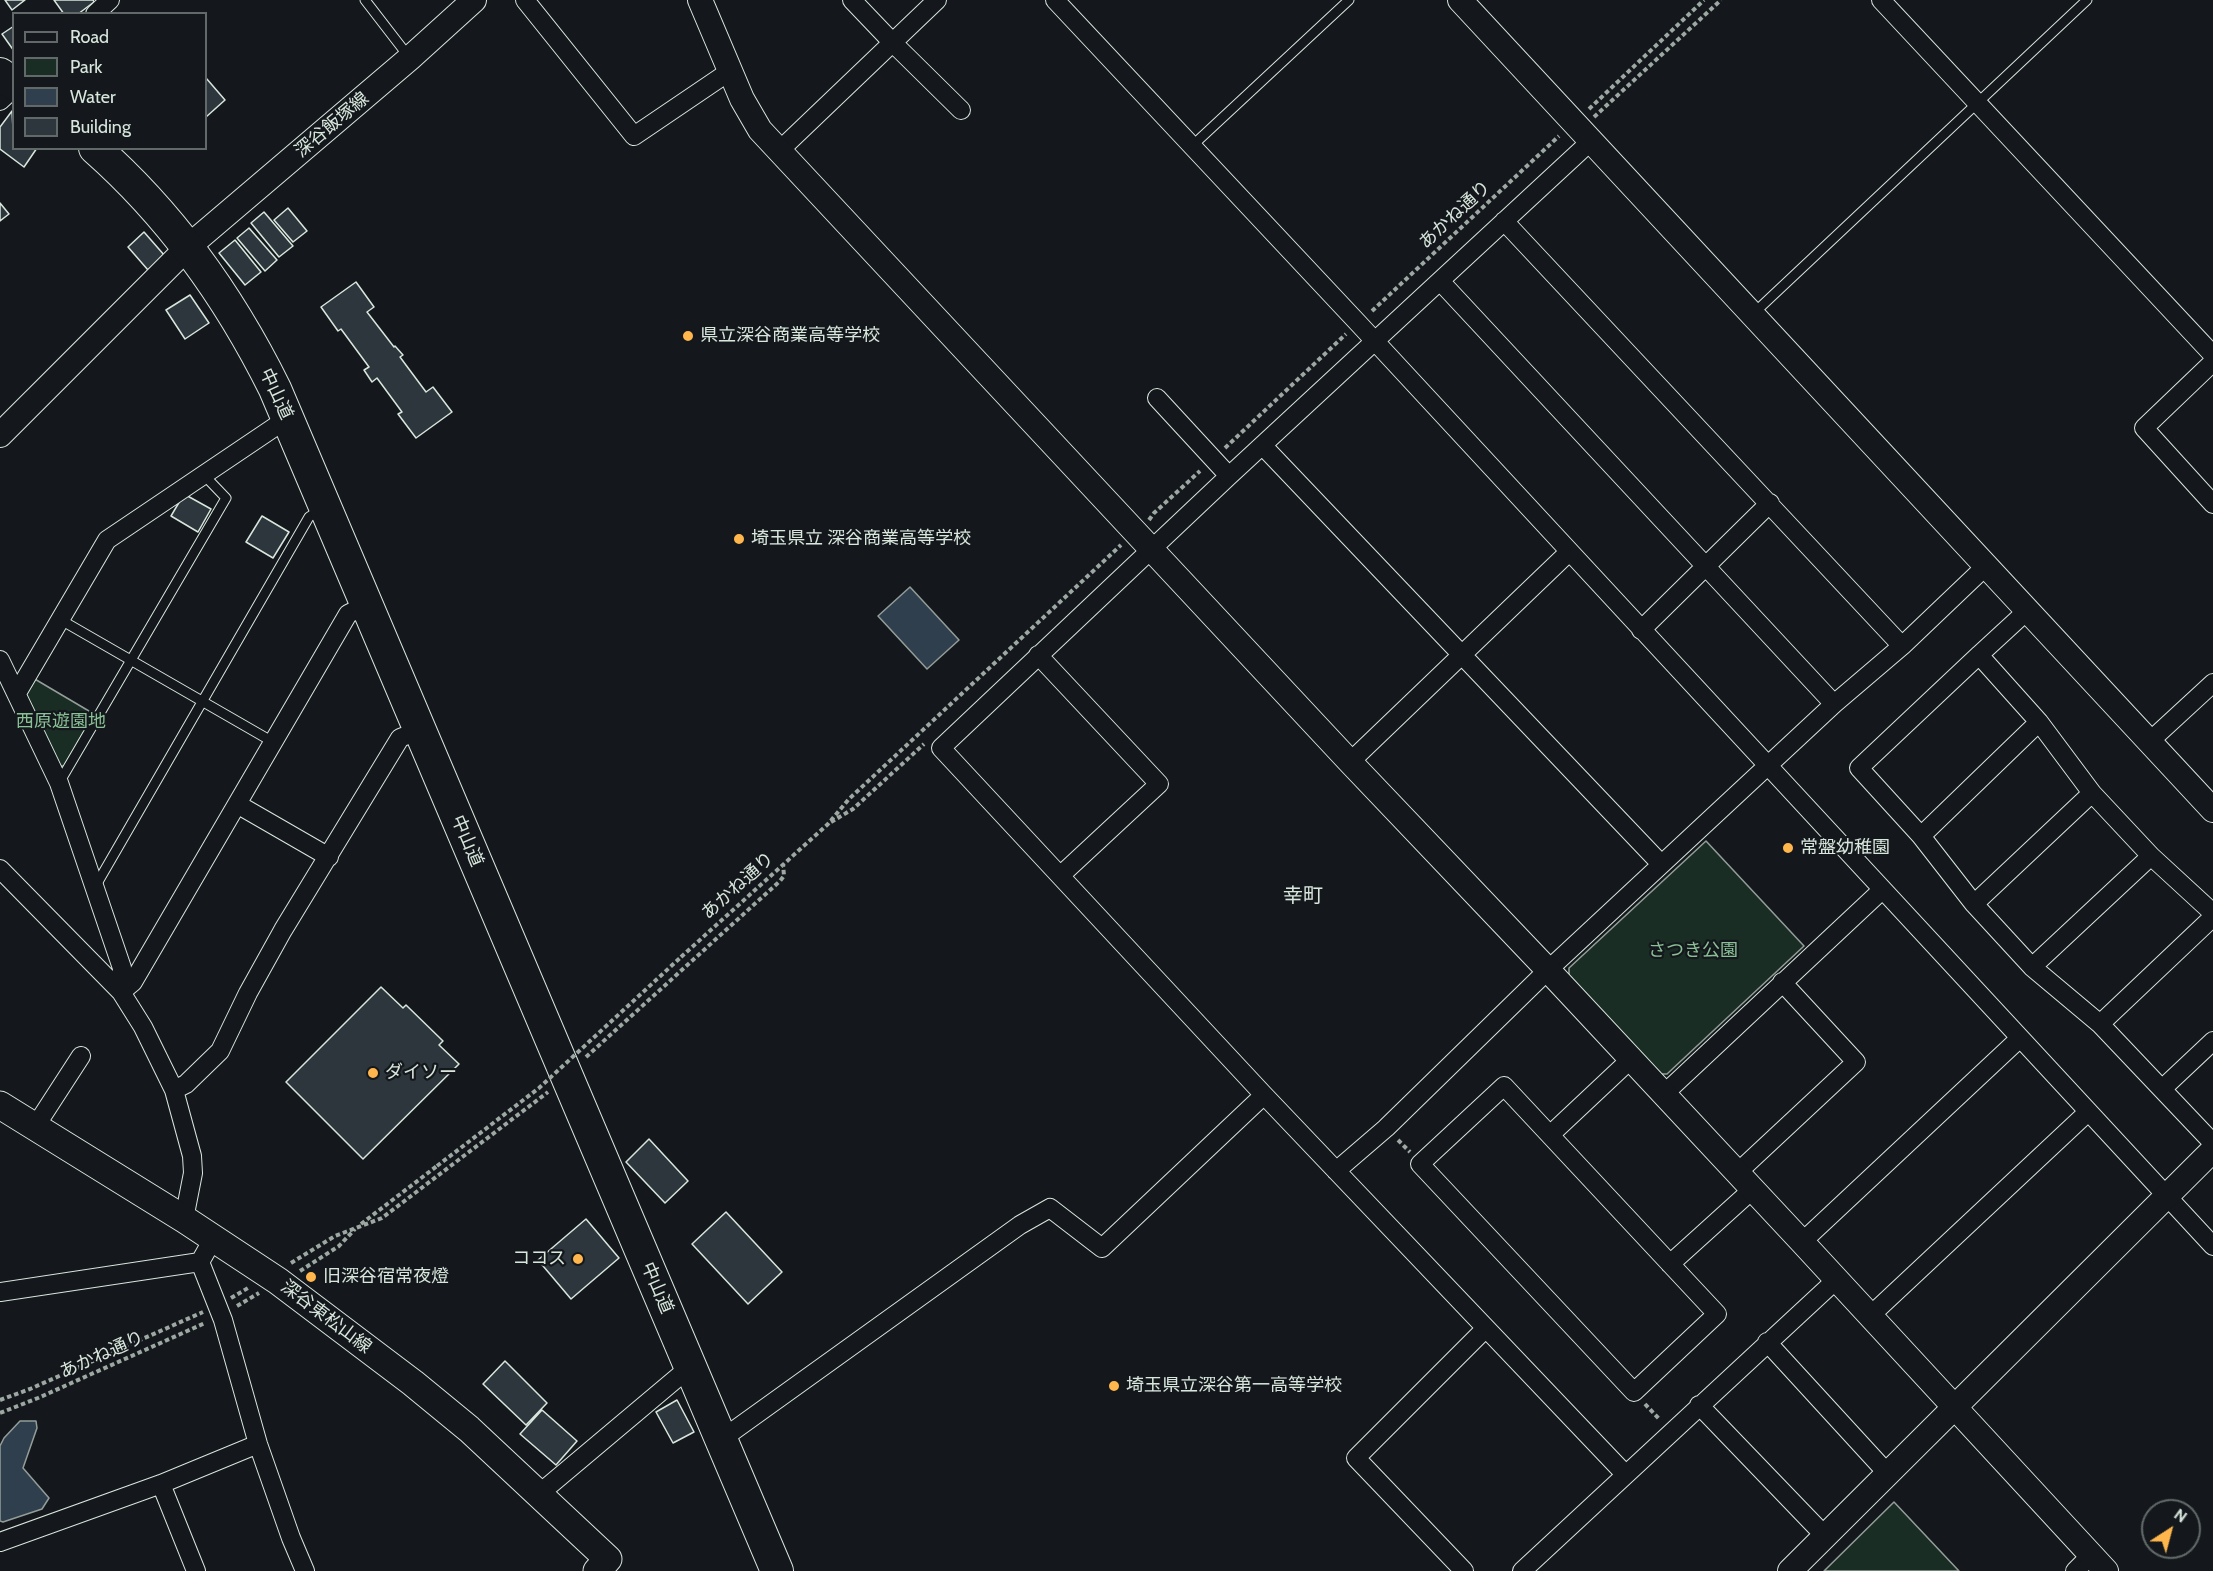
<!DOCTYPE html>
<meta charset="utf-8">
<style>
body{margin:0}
#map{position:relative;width:2213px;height:1571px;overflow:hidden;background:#14181c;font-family:Cabin,sans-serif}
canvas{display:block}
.legend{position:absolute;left:12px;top:12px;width:195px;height:138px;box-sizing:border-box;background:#14181c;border:2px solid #626a69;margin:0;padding:8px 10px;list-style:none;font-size:18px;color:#d8e6dc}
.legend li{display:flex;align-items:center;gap:12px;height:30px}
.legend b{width:30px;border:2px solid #626a69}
.north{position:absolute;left:2141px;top:1499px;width:60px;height:60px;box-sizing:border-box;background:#14181c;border:2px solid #626a69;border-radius:50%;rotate:36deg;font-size:16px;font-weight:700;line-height:24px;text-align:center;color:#d8e6dc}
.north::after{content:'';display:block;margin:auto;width:21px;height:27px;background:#ffb74d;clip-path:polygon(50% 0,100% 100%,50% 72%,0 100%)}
</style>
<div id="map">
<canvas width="2213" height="1571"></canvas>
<ul class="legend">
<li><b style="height:8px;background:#14181c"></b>Road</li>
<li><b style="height:16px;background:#1a2d24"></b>Park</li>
<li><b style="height:16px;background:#2f3f4d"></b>Water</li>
<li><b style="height:16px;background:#2c363c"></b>Building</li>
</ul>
<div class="north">N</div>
</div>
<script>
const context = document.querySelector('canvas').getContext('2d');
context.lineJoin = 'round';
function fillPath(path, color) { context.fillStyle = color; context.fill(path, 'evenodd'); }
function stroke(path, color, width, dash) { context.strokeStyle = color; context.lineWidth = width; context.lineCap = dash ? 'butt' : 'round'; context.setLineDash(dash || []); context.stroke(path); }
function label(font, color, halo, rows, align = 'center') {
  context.font = font + ' Cabin,"Noto Sans JP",sans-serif'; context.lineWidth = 4.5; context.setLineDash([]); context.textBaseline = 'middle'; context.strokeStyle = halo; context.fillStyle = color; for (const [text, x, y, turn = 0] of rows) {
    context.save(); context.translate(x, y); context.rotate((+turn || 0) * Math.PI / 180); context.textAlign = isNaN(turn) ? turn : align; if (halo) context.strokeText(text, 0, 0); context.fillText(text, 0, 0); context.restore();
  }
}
const green = new Path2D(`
 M33,678L94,714L64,766H56L24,695Z
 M1706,841L1804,946L1667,1074H1659L1569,980V968Z
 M1894,1502L1959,1571H1824Z`);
const water = new Path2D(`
 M910,587L959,640L927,669L878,616Z
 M20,1421H36L37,1428L23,1468L49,1498L42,1509L3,1522L0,1521V1446L4,1438Z`);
const building = new Path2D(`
 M5,0H25L12,10Z
 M54,0H93L94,2L78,14H64Z
 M14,26V51L2,34Z
 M206,78L225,100L206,117Z
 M12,111L14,148H37L24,167L0,149V127Z
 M0,203L9,214L0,221Z
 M288,208L307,231L293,242L274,220Z
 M264,212L293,246L279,257L251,223Z
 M249,228L277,260L265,271L237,238Z
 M144,232L165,256L148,270L128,247Z
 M235,240L261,272L245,285L219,253Z
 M356,282L374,307L367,312L394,347L395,346L403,355L400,357L426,392L433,387L452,412L416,438L398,414L402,412L377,378L372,382L364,370L369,367L341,329L338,331L321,307Z
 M190,295L209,323L185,339L166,310Z
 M184,494L211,509L198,532L171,516Z
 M262,516L289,532L273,558L246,542Z
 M381,987L403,1008L406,1005L443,1041L439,1045L459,1064L363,1159L286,1082Z
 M649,1139L688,1181L665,1203L626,1162Z
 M726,1212L782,1272L748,1304L692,1244Z
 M586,1219L619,1258L571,1299L538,1260Z
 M505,1361L547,1403L526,1425L483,1384Z
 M677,1400L694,1432L673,1443L656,1412Z
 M542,1410L577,1441L556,1465L520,1434Z`);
const path = new Path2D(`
 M1589,109L1704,0
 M1594,117L1721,0
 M1372,311L1559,136
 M1225,448L1346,334
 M1149,520L1154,513L1200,471
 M831,822L853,809L924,744
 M681,957L828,824L849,799L1121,545
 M586,1057L780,881L784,876L783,864
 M1398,1140L1410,1152
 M361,1224L437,1166
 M291,1263L335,1236L382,1218L548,1092
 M300,1271L339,1246L355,1229
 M231,1298L248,1288
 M237,1306L259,1293
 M0,1400L30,1389L203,1312
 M1645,1404L1660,1420
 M0,1413L38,1398L205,1323`);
const lane = new Path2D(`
 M365,0L409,57
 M1192,146L1349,0
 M1753,314L2087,0
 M61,620L273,742
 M59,783L226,498L203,474
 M95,887L309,517L321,509`);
const street = new Path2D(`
 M525,0L634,136L730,71
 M852,0L893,43L961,110
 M1055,0L1359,324L2213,1246
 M1881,0L2213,355
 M95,14L110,0
 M0,101L14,88
 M1591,141L1229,476L941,748L1264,1095L1625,1474
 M779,151L937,0
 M1504,221L1902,646
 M1440,281L1834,704
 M2213,362L2144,428L2213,504
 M1157,398L1229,476
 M1263,446L1661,864
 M1641,630L1770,503
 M1038,655L1159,784L1061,875
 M1979,655L2029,609
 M0,660L59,783L122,968L121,992
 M17,693L107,540L288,418
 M2149,742L2213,683
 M1350,762L1569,552
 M237,804L329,857
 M1921,836L2039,722
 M0,869L121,992L143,1027L174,1090L192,1156L193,1173L184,1219
 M1974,904L2092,793
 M2213,913L2151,856L2092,793L2039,722L1979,655L1859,768L1921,836L1974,904L2032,967L2100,1024L2213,1143
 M2032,967L2151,856
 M121,992L133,982L348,614L366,605
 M2100,1024L2213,917
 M1504,1086L1717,1314L1634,1392L1420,1164Z
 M2162,1089L2213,1041
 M174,1090L186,1084L220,1051L248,993L283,930L400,738L420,730
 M1664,1094L1882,890
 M35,1127L81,1056
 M1550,1135L1631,1059
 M1336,1171L1386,1128L1548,970L1834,704L1902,646L1987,565
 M1737,1173L1856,1062L1782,982
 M213,1239L200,1262L223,1320L258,1444L291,1538L305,1571
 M1802,1242L2019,1039
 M1670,1264L1753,1189
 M0,1292L200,1262
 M1870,1316L2088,1112
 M1767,1342L1888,1474
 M1699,1405L1825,1536
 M722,1439L1020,1225L1050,1208L1102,1248L1264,1095
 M161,1484L196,1571
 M539,1494L690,1367
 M0,1542L161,1484L258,1444
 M1464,1571L1356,1458L1485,1329
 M1522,1571L1836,1280
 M2075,1571L2091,1555`);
const secondary = new Path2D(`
 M700,0L742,99L760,130L1350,762L1548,970L1802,1242L2106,1571
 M1460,0L2213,810
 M0,435L188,247L410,58L474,0
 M1790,1571L2213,1150`);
const primary = new Path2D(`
 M0,1105L184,1219L278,1281L413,1383L469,1429L608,1559L597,1571`);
const highway = new Path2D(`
 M0,74L14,84
 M95,148C172,216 230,298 275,389L777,1571`);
const pathBridge = new Path2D(`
 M437,1166L539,1088L681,957`);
const markers = [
 [688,336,6,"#ffb74d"],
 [739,539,6,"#ffb74d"],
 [1788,848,6,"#ffb74d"],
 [373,1073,6,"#ffb74d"],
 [578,1259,6,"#ffb74d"],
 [311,1277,6,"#ffb74d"],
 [1114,1386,6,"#ffb74d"]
];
const streetNames = [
 ["深谷飯塚線",332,125,-40],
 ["あかね通り",1455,215,-43],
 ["中山道",276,394,65],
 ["中山道",467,841,67],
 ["あかね通り",738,886,-42],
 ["中山道",657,1288,67],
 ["深谷東松山線",326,1317,37],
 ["あかね通り",102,1355,-24]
];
const poiNames = [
 ["県立深谷商業高等学校",700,336],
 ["埼玉県立 深谷商業高等学校",751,539],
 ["常盤幼稚園",1800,848],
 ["ダイソー",385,1073],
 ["ココス",566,1259,"right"],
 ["旧深谷宿常夜燈",323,1277],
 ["埼玉県立深谷第一高等学校",1126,1386]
];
const parkNames = [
 ["西原遊園地",61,722],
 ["さつき公園",1693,951]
];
const neighbourhoodNames = [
 ["幸町",1303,896]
];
fillPath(green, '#1a2d24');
stroke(green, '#939e99', 1.5);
fillPath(water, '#2f3f4d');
stroke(water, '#939e99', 1.5);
fillPath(building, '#2c363c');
stroke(building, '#d8e6dc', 1.5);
stroke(lane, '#d8e6dc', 11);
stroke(street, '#d8e6dc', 20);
stroke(secondary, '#d8e6dc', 26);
stroke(primary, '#d8e6dc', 29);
stroke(highway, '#d8e6dc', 34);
stroke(path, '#9da8a2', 4, [4.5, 3]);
stroke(lane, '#14181c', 9);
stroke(street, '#14181c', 18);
stroke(secondary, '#14181c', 24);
stroke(primary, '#14181c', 27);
stroke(highway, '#14181c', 32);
stroke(pathBridge, '#9da8a2', 4, [4.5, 3]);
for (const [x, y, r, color] of markers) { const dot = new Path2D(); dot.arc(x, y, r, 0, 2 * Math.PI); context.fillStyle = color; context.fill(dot); stroke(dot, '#14181c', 2); }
label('18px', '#d8e6dc', '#14181c', streetNames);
label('18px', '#d8e6dc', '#14181c', poiNames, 'left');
label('18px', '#8ac095', '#14181c', parkNames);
label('20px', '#d8e6dc', '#14181c', neighbourhoodNames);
</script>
